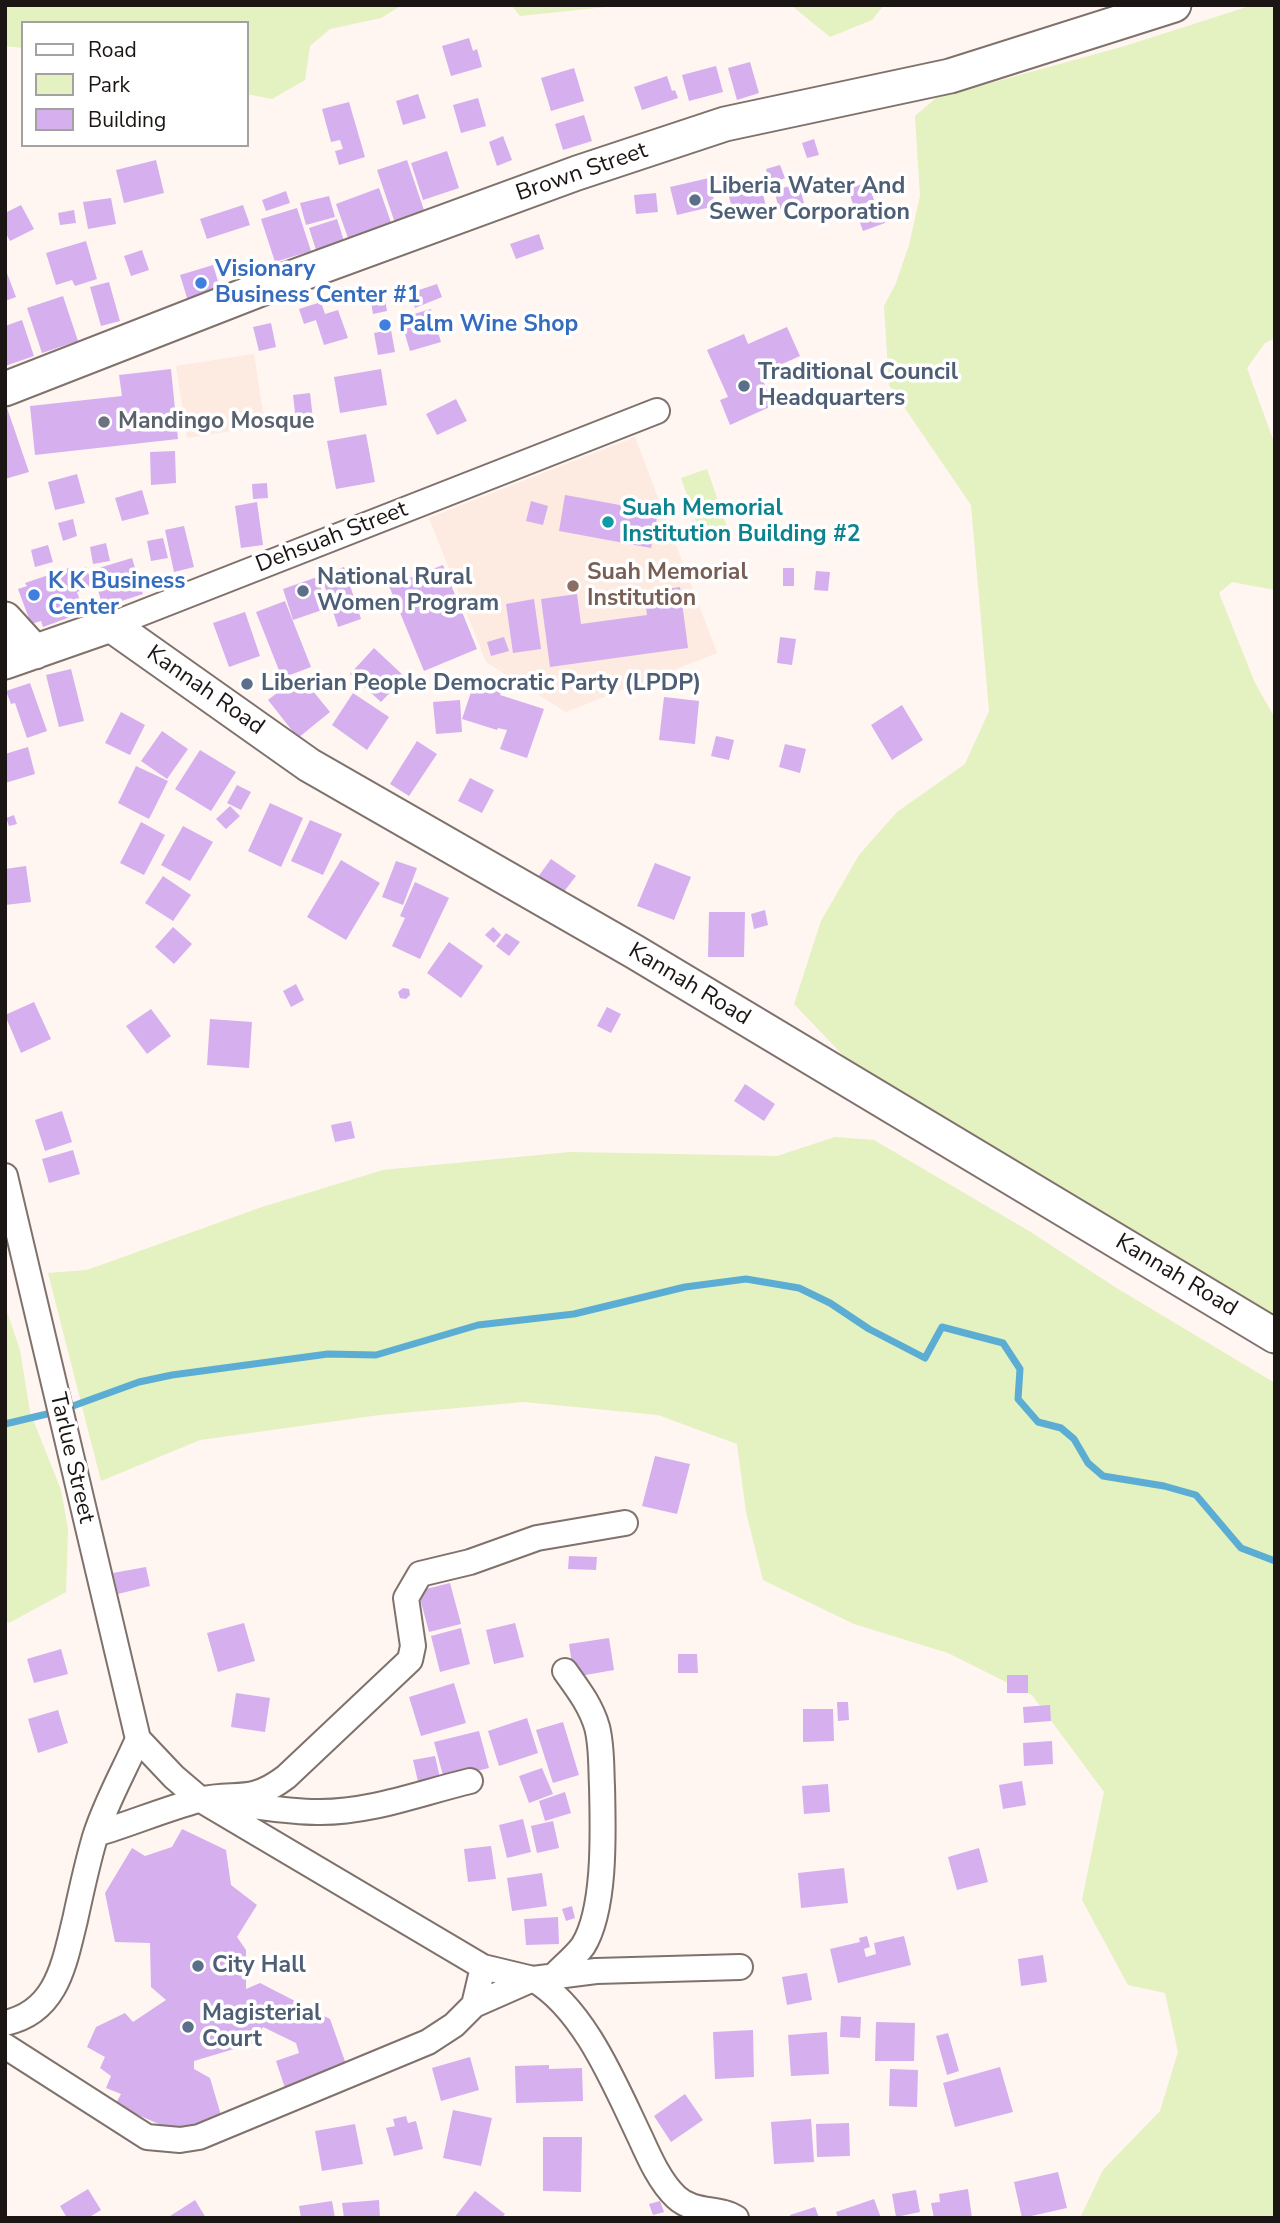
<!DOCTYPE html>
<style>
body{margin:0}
#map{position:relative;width:1280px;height:2223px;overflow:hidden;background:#fff5f1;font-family:"Nunito Sans",sans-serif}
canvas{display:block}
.frame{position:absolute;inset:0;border:7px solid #1b1513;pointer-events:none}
.legend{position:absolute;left:21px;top:21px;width:228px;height:126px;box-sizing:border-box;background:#fff;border:2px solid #a4a1a1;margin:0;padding:9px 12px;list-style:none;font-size:21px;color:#1b1513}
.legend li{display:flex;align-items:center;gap:14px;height:35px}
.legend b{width:35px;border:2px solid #a4a1a1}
</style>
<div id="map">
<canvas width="1280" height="2223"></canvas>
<div class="frame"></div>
<ul class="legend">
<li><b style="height:9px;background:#fff"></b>Road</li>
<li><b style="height:19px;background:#e4f1c0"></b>Park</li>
<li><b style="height:19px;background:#d6afef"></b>Building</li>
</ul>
</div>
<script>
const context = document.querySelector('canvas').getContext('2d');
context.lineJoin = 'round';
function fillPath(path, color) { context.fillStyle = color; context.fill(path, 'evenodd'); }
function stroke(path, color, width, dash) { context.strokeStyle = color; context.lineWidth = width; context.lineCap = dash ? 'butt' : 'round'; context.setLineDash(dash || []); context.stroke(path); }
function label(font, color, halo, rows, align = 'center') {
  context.font = font + ' "Nunito Sans",sans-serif'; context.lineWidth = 7; context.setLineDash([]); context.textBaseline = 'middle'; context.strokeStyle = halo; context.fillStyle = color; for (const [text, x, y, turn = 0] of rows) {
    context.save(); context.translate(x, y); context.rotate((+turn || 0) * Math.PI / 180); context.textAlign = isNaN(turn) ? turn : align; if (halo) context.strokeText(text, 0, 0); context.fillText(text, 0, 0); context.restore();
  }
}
const built = new Path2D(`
 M254,354L265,426L187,438L176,366Z
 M635,437L717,653L566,712L486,662L429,518Z`);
const green = new Path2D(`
 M5,5H402L381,18L330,29L310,46L305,80L272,99L247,94V23H23V48L5,46Z
 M511,5H625L520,16Z
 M791,5H884L872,20L830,37Z
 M1253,5H1275V338L1265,343L1247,368L1275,445V590L1232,582L1219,593L1255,683L1275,718V1325L1073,1195L864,1077L794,1004L821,921L859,855L897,812L965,764L989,711L971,505L889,385L884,306L896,283L909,245L920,196L915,116L936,98L1125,46Z
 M707,469L728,530L702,539L681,478Z
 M835,1137L874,1140L1029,1231L1115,1287L1275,1383V2218H1080L1103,2170L1160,2111L1178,2052L1165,1993L1128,1985L1082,1900L1104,1792L1032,1695L948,1653L854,1624L763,1580L746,1512L737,1444L658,1415L524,1402L379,1415L200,1440L101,1481L48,1273L87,1270L262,1207L383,1170L570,1152L777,1156Z
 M5,1306L20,1350L30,1412L61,1490L68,1529L66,1592L9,1623L5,1621Z`);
const stream = new Path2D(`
 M70,1407L139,1382L172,1375L328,1354L376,1355L478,1325L574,1314L685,1287L746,1279L799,1288L830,1303L869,1329L925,1358L942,1327L1003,1343L1020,1369L1018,1399L1038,1422L1061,1428L1074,1439L1088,1463L1103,1476L1164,1486L1196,1495L1241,1548L1275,1561
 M5,1424L47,1414`);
const building = new Path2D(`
 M469,38L473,51L477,49L482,67L451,76L442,46Z
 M750,62L759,93L737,100L728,68Z
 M716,66L723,92L689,101L682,75Z
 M574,68L584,101L551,111L541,78Z
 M667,76L672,91L675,90L678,98L642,110L634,87Z
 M418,94L426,118L403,125L396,101Z
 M478,98L486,126L461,133L453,105Z
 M349,102L365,157L339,165L335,151L343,149L340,140L331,142L322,109Z
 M584,115L592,141L563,150L555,124Z
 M503,136L512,160L497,166L489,142Z
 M814,139L819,155L807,158L802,143Z
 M447,151L459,188L423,200L411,163Z
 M156,160L164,193L124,203L116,170Z
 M407,160L426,216L396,226L377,170Z
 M780,165L785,178L771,184L766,169Z
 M709,178L715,206L677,215L670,187Z
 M868,182L874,200L854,207L848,189Z
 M799,184L804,203L779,209L774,190Z
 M761,185L766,207L734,215L728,193Z
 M379,188L394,231L367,241L363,233L348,238L336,204Z
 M286,191L290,203L266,211L262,200Z
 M656,193L658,212L636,214L634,195Z
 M329,196L335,217L306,225L300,203Z
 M111,198L116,224L88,229L83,202Z
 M877,201L885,223L863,231L855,209Z
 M21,205L34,229L10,241L5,232V213Z
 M243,205L250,225L207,239L200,219Z
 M297,208L311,251L275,262L261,219Z
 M74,210L76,223L60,225L58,213Z
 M337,219L345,244L317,253L309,228Z
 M539,234L544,249L516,259L510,244Z
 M86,241L97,279L75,286L72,280L56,285L46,253Z
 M142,250L149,270L131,276L124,256Z
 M213,265L221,291L188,301L180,275Z
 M5,268L16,297L5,301Z
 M109,282L120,321L101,326L90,287Z
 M437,284L442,297L415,308L410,293Z
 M403,285L406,295L396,298L393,288Z
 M384,293L387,311L373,314L370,296Z
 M63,296L78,341L42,353L27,308Z
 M321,302L325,314L338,310L348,338L324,345L316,320L304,324L299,309Z
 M431,309L441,342L410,351L400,318Z
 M22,320L34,356L5,366V326Z
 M271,323L276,347L259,351L253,327Z
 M787,327L800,356L760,374L774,405L730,425L720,400L728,397L707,350L744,334L748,344Z
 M391,330L395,352L378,355L374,333Z
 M171,369L178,439L35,455L30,406L122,396L119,375Z
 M381,369L387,405L340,413L334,377Z
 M310,393L313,419L296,421L293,395Z
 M456,399L467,421L437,435L426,414Z
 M5,402L29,472L5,479Z
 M366,434L375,482L336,489L327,441Z
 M175,451L176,483L151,485L150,452Z
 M77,474L85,503L55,510L48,482Z
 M267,483L268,498L253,499L252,484Z
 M142,490L149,514L122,521L115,498Z
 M565,495L658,512L651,548L559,531Z
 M531,501L548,506L543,525L526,521Z
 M257,502L263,545L241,548L235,506Z
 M73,519L77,536L63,541L58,523Z
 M184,526L194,567L174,572L165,530Z
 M163,538L168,558L151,561L147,541Z
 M106,543L110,561L93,564L90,547Z
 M48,545L53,562L35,567L31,550Z
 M132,558L143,594L103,607L92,570Z
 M443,565L477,649L424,671L389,586Z
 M86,567L93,586L77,592L84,612L43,627L41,621L31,624L18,589L27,586L25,583L69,568L70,573Z
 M344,567L361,619L338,627L321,575Z
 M783,568H794V586H783Z
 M816,571L830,572L828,591L814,590Z
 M317,577L328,608L293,620L283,589Z
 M680,587L688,648L550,667L541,599L577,594L581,624L647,615L644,592Z
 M534,599L541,649L513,653L506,604Z
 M285,601L311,667L282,678L256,612Z
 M245,612L260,656L229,667L213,623Z
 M504,637L509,651L491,656L487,642Z
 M780,637L796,639L792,665L777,663Z
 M374,648L405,677L381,702L350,674Z
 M71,669L84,721L59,727L46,675Z
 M300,675L330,712L298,738L268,700Z
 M488,679L504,684L500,695L544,709L527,758L500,749L507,730L498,728L497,730L462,719L473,686L484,690Z
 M30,683L47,731L27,738L15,703L11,704L6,691Z
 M353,693L389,717L367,750L332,725Z
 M664,697L699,701L695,744L659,740Z
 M460,700L462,732L436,734L433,702Z
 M902,705L923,740L892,760L871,725Z
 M121,712L145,725L130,755L105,743Z
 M162,731L188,749L167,779L141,761Z
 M716,736L734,740L729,760L711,756Z
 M417,741L437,754L409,796L390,784Z
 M785,744L806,749L800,773L779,767Z
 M28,747L35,774L5,783V754Z
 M200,750L236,772L211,811L175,789Z
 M136,766L168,781L149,819L118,803Z
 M470,778L494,790L482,813L458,801Z
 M237,785L251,792L241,810L227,803Z
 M270,803L303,818L281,867L248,851Z
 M230,806L240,816L226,829L216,819Z
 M14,815L17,824L9,826L6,818Z
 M310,820L342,834L323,875L291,861Z
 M141,822L165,835L144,875L120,863Z
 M183,826L213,842L190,881L161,865Z
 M551,859L576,876L559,898L535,881Z
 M341,860L380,883L346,940L307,917Z
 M396,861L417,868L403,905L382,897Z
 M655,863L691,877L674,920L637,906Z
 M26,866L31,902L5,905V869Z
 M163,876L191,895L173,921L145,903Z
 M415,882L449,898L420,959L392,946L405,918L400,916Z
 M765,910L768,925L754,929L751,914Z
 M709,912H745L744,957H708Z
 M173,927L192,944L174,964L155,947Z
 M493,927L501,935L494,943L485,935Z
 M506,933L520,942L509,956L496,946Z
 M449,942L483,966L461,998L427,973Z
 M296,984L304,1000L291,1007L283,991Z
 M403,988L409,989L410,995L406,999L400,998L398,992Z
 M34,1002L51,1039L21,1053L5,1015Z
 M607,1007L621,1014L611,1033L597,1026Z
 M151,1009L171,1036L147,1054L126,1026Z
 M210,1019L252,1022L249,1068L207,1065Z
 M745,1084L775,1104L764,1121L734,1101Z
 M62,1111L72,1142L45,1151L35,1120Z
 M351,1121L355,1138L335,1142L331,1125Z
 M73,1150L80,1174L49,1183L42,1159Z
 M655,1456L690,1464L677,1514L642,1506Z
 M569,1556L597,1557L596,1570L568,1569Z
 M146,1567L150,1586L118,1594L113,1573Z
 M450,1583L461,1624L429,1632L418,1591Z
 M244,1623L255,1661L218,1672L207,1633Z
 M515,1623L524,1657L494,1664L486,1630Z
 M461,1628L470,1664L440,1672L431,1636Z
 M609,1638L614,1670L574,1677L569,1644Z
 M61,1649L68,1674L34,1683L27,1659Z
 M678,1654H697L698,1673H678Z
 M1007,1675H1028V1693H1007Z
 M454,1683L466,1723L421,1736L409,1697Z
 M236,1693L270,1698L265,1732L231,1727Z
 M837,1702H848L849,1720L838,1721Z
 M1050,1705L1051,1721L1024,1723L1023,1707Z
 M803,1709H833L834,1741L803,1742Z
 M58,1710L68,1743L38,1753L28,1719Z
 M527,1718L538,1753L499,1766L488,1731Z
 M563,1722L579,1775L553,1783L536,1730Z
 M479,1731L489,1768L444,1779L434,1742Z
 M1052,1741L1053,1764L1024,1766L1023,1743Z
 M435,1756L441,1782L419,1786L413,1760Z
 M542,1768L553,1794L529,1803L519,1776Z
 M1022,1781L1026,1805L1003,1809L999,1785Z
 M828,1784L830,1812L804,1814L802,1786Z
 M565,1792L571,1813L545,1821L539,1801Z
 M523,1819L531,1852L507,1858L499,1825Z
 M553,1821L559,1848L537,1853L531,1826Z
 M182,1829L226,1850L231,1885L257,1905L237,1937L246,1950V1989L260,1983L330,2019L347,2067L285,2088L276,2061L299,2053L296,2043L263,2027L254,2043L194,2061V2069L210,2078L221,2115L192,2126L182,2134L115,2105L121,2094L106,2088L111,2076L100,2068L105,2057L87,2047L96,2027L125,2013L133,2022L166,2000L151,1987L150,1943L115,1942L105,1893L132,1848L145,1856L172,1847Z
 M491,1846L496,1879L468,1882L464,1849Z
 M979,1848L988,1882L957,1890L948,1857Z
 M844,1868L848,1903L801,1908L798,1873Z
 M542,1873L547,1906L512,1911L507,1878Z
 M572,1906L575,1918L566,1921L562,1909Z
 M558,1917L559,1944L526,1945L524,1919Z
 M867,1936L870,1947L864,1949L866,1957L876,1954L874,1943L904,1936L911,1965L838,1983L830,1949L860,1942L859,1938Z
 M1043,1955L1047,1982L1021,1986L1018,1959Z
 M807,1973L812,2000L787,2005L782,1977Z
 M841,2016L861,2017L860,2038L840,2037Z
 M876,2022L915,2023L914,2061H875Z
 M753,2030L754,2077L715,2079L713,2032Z
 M827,2032L829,2074L791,2076L788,2035Z
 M948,2033L959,2071L947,2075L936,2036Z
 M470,2057L479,2090L441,2101L432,2068Z
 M549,2065V2069L582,2068L583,2101L516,2103L515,2066Z
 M1000,2067L1013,2112L955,2127L943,2083Z
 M890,2069L918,2070L917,2107L889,2106Z
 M685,2094L703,2120L671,2142L654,2116Z
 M453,2110L492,2118L481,2166L443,2158Z
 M406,2116L408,2123L416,2121L423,2149L394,2156L386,2128L395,2126L393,2119Z
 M811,2119L814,2162L774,2164L771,2122Z
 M849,2123L850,2156L817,2157L816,2124Z
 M355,2124L363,2164L322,2171L315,2131Z
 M543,2137H582L581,2192L543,2191Z
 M1058,2172L1067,2208L1022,2218L1014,2182Z
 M88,2189L101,2210L88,2218H67L60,2206Z
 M968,2189L972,2218H934L931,2203L940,2202L939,2194Z
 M916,2190L920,2212L896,2217L892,2194Z
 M475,2191L505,2214L502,2218H454Z
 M874,2199L881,2218H838L836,2212Z
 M195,2200L206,2218H167Z
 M379,2200L380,2218H344L342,2203Z
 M332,2201L335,2218H301L299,2206Z
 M660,2201L664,2212L653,2215L649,2204Z
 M815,2207L819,2218H790V2215Z`);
const street = new Path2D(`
 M111,625L657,411
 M5,1176L138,1739
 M138,1739L174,1777L201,1800L483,1967
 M236,1804C262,1807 290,1812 317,1812C369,1813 420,1793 470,1781
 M96,1834C130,1824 165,1809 199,1800C237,1791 249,1805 286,1777L410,1660L413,1646L406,1598L420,1574L470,1562L537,1538L625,1523
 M553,1977C562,1967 575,1957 583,1946C606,1909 603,1830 602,1786C601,1767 602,1746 597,1727C591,1706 578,1689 565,1671
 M474,2005L533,1979C584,2008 615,2085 640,2137C649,2157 660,2182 676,2197C694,2214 720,2207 736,2218
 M5,2023C57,2012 64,1964 75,1920C81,1892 87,1864 95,1837C105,1804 124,1771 138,1739
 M5,2046L147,2137L180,2140L199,2137L428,2042L454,2025L474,2005L483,1967L533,1979L596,1971L740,1967`);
const secondary = new Path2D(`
 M5,389L274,284L577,173L725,124L950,76L1174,5
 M5,619L35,652
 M5,662L111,625L309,765L635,952L1275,1336`);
const markers = [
 [695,200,7,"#5c6f8a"],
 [201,283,7,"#3f7fe0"],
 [385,325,7,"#3f7fe0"],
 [744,386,7,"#5c6f8a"],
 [104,422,7,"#6b7280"],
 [608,522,7,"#0f9aa8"],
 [573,586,7,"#8d6e63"],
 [303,591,7,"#5c6f8a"],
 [34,595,7,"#3f7fe0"],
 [247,684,7,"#5c6f8a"],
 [198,1966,7,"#5c6f8a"],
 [188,2027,7,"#5c6f8a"]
];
const streetNames = [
 ["Brown Street",582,173,-19],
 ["Dehsuah Street",332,538,-21],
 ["Kannah Road",205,691,35],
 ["Kannah Road",689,985,31],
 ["Kannah Road",1176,1276,31],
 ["Tarlue Street",71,1458,77]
];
const serviceNames = [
 ["Liberia Water And",709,187],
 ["Sewer Corporation",709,213],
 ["Traditional Council",758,373],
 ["Headquarters",758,399],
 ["National Rural",317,578],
 ["Women Program",317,604],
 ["Liberian People Democratic Party (LPDP)",261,684],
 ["City Hall",212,1966],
 ["Magisterial",202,2014],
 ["Court",202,2040]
];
const shopNames = [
 ["Visionary",215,270],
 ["Business Center #1",215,296],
 ["Palm Wine Shop",399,325],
 ["K K Business",48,582],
 ["Center",48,608]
];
const worshipNames = [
 ["Mandingo Mosque",118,422]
];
const cultureNames = [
 ["Suah Memorial",622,509],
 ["Institution Building #2",622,535]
];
const educationNames = [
 ["Suah Memorial",587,573],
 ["Institution",587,599]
];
fillPath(built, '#fdeae1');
fillPath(green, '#e4f1c0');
stroke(stream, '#5cadd4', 7);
fillPath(building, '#d6afef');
stroke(street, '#7f716b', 28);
stroke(secondary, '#7f716b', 37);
stroke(street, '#fff', 24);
stroke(secondary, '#fff', 33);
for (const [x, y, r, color] of markers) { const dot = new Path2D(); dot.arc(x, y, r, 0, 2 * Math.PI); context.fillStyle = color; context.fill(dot); stroke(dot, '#fff', 2.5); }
label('23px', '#1b1513', '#fff', streetNames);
label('bold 23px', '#4e5e75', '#fff', serviceNames, 'left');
label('bold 23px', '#366cbe', '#fff', shopNames, 'left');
label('bold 23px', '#5b616d', '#fff', worshipNames, 'left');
label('bold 23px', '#0d838f', '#fff', cultureNames, 'left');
label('bold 23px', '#785e54', '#fff', educationNames, 'left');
</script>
